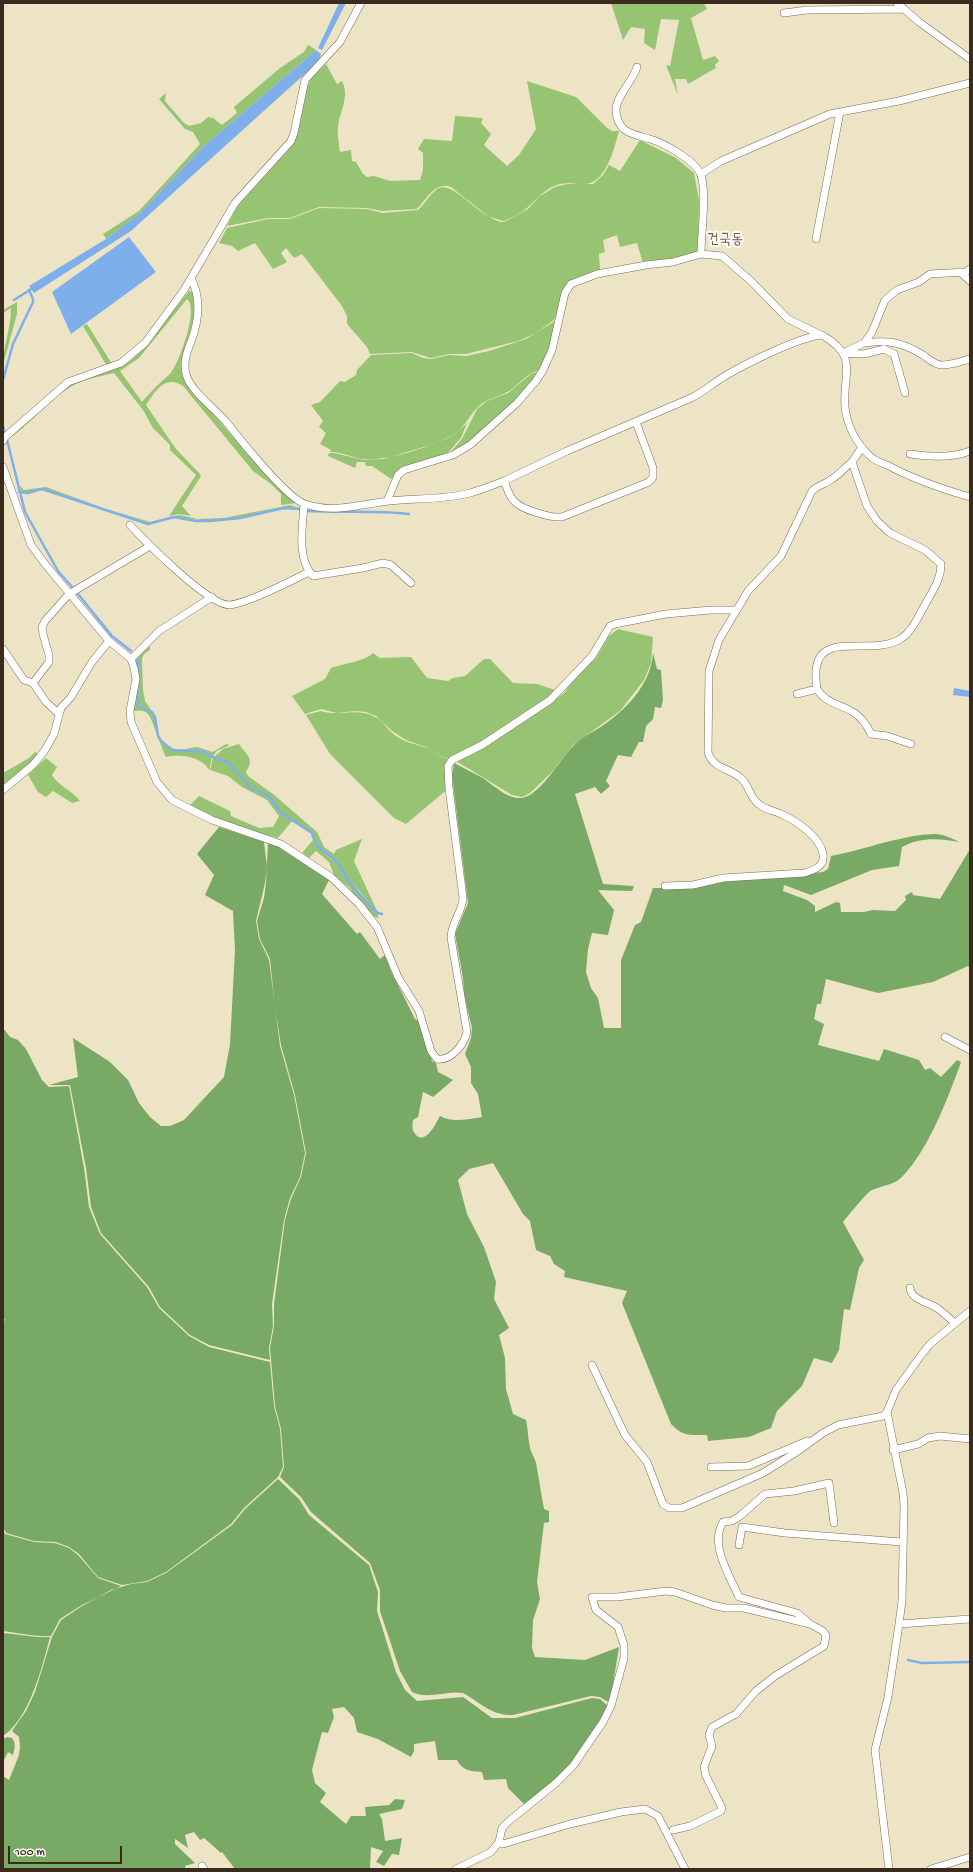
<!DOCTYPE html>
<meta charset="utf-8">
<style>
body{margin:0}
#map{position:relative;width:973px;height:1872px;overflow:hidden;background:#ede4c5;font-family:"Gochi Hand",sans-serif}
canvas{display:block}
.frame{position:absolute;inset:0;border:4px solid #3b2a1e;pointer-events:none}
.scale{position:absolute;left:8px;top:1846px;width:114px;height:18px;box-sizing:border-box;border:2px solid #3b2a1e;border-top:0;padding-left:5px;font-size:12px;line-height:14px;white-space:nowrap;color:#3b2a1e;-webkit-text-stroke:3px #fdfcf7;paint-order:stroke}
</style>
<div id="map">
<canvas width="973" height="1872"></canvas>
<div class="frame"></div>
<div class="scale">100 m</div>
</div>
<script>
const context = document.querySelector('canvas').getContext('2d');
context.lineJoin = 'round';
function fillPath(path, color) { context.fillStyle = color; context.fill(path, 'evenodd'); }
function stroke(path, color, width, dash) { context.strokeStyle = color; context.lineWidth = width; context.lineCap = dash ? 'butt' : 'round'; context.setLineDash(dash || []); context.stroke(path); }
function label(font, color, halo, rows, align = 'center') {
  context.font = font + ' "Gochi Hand","Poor Story",sans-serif'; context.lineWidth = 4; context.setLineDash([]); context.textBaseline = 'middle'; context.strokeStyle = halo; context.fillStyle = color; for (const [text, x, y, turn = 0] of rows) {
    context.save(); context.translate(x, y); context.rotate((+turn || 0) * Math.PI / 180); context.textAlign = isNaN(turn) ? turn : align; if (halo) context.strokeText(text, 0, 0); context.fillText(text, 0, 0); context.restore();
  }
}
const green = new Path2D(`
 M611,3H704L707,9L691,18L703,60L715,56L719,61L715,65L716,68L688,84L686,79H675L678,95L666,65L670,66L679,20L661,19L655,50L644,43L645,29L631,27L623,40Z
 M308,45L316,50L204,146L139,214L106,239L103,234L139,211L200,144L193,132L185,129L159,99L166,93L165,101L184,123L189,126L201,123L208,117L213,118L222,125L237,113L234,107L280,68L304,52Z
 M326,64L337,84L342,81C350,97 340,110 338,126C337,134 339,144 340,152L351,150L352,161L356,162L363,174L367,177L374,176L390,181L420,180L423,170V153L418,149L424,139L452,141L455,116L483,118L481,123L491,134L484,145L507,166L519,155L536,129L527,81L576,97L607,128L612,131H619C614,149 606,183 585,184C572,184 563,181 552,187C542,192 536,200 528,207C522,213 512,217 504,221L489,217L451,187C435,181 426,200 417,209L382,211L367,208L319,207L290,218H268L227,226L237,207L291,147C302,127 298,103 309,83C312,76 320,70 326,64Z
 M640,140L676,158L694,173L699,200L698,254L672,260L643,263L637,243L620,247L617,235L603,240L605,252L599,254L600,272L573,282L554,320L534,334L518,341L466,354H449L431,358L412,352L370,354L367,347L347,324V316L342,306L302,254L294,258L286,248L281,253L287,262L273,269L255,243L238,251L232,246L219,243L227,228L268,219H290L319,208L367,209L382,213L418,210C425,204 429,195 437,189C453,178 482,222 504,222L528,209L540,196L555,187L567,184H593L603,175L609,165L620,171Z
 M189,291L194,292C195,298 196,305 195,311C193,331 176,363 185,382L248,454L297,503L281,505V494L271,484L253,471L183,386C165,374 155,392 146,405L176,449L200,474L201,476L182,506L191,516L179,514L169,516L196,475L170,450V445L153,428L143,410L114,373C102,376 89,378 78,383C51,396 33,423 8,439L7,436L70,384L114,369L129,362L142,350ZM187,299C199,308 180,360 172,371C170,375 165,378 161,382C154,388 148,395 142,402L120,371L139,358Z
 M17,302V314L3,365C3,346 11,329 11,308L3,313V310Z
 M555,321L550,351L541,370C527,372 520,384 509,391C498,398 486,398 477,408C468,417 465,427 453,435C434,446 385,462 362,459C352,457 341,452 330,452L331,450L320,444L326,433L319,427L323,421L311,405L320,402L340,381L345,382L356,375L357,370L371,355L412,353L423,358L431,359L449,355L466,356L489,351L526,339Z
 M87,324L112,364L107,366L83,326Z
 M540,371L524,393L469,444L448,455L462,439L477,409L487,401L508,393L531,374Z
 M467,423L461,438L446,455L398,472L391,479L372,466H366L365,462H357L355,468L328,456L329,453H334L364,460L383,459L434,444L455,434Z
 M20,486L24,490L46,487L106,509L150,522L179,515L198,519L224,518L290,505L300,508L283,507L240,517L211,521L174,517L148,523L42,488L24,493L21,491Z
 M618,629L653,637L651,663L644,680L620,711L573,745L552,772L530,793L522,797L512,795L456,761L551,703L564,693L577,675L596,658L609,636Z
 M150,646V650L144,654L142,659L143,690L145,701L152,711L139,704L140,675L138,657Z
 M373,653L380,658L411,657L427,678L448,681L453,678L465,676L484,659H490L513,683L537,684L558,691L550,700L452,760L443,757L426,747L406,740L392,731L376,716L366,712L355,711L337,713L321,709L305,714L292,696L325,679L331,668C342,664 366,661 373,653Z
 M137,657L139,675L138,705C142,707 148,709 151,712C160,721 152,736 165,746C179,756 197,746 212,757L209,770C201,756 180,754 166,757C162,749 151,715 147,713C143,710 139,711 134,711Z
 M321,711C339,717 358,707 375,717C382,720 386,727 391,732C400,741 415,744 427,748C436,752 441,758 451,760L449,788L406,824L394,818L330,754L306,715Z
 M226,744L230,745L217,751L213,756L206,751L180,750L197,747L213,752Z
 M239,744C247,756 255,758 246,772L248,776L273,794L317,832L324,847L334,854L336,850L362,839L354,861L378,913L344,873C337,857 317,851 313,833L282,813L271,797L250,786L229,763L214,757L223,749Z
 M35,752L39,754L34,761L3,787V773L29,758Z
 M46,758L57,767L52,775C59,787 72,790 80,801L72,803L53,791L46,797L38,792L28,775Z
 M213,758L229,764L249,787L270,797L281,814L292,821L278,838L221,822L189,806L199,796L230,811L231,816L259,828L273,827L279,816L267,800L242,787L228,776L210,770Z
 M313,840L325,854L340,867L343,874L378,914V918L370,915L354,897L351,889L334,875L329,862L316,851L309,858L302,853Z`);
const forest = new Path2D(`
 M653,653L657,669L661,670L663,700L661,708L655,707L653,719L646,726L643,742H639L631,757L618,755L606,781L610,786L601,794L595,787L575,794L603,884L634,886L632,891L598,890L614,910L608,935L592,933L588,949L586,972L591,988L598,998L604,1028H621V960L635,925L641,922L653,888H678L732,881L823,872L828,869L831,856C864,850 904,834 936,834C945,835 952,838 959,842C940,838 919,837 902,847L899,866L872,870L811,895L784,885L783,891L807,900L815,906V912L836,902L840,903L841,912H864L873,910L895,911L906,900L905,896L912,892L913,895L940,899L970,849V968L968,966L933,982L878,993L826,979L821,1004H817L814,1019L824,1024L818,1045L879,1061L884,1049L919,1060L925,1070L930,1068L941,1077L957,1060L961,1062C948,1098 929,1149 902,1177C892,1186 883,1185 872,1190C867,1192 848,1216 843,1222L864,1260L859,1268L850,1310L844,1309L839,1350L832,1363L814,1358L802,1386L777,1411L771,1428L749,1437L708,1441L707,1435C691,1435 683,1437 671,1424L622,1303L627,1291L564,1277L565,1271L554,1264L550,1256L536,1250L530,1221L523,1214L493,1163L469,1169L458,1180L467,1214L484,1247L496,1282L494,1299L509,1328L499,1335L505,1358L506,1389L513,1414L526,1420C528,1430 528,1439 530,1448C531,1453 535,1458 536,1463C539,1478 541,1494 544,1509L549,1511V1522L544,1523L537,1582L540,1599L533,1620L532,1648L535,1657L585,1660L619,1647L610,1703L600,1697L591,1696L513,1715C492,1716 481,1703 463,1693C445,1690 429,1700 412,1692L400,1671L380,1611V1590L370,1563L311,1512L301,1497L280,1477L284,1467L281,1429L275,1406L270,1348L274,1326V1304L285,1220L291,1199L301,1177L306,1153L295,1095L281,1045L275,1008L270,959L260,939L257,921L264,898L266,883L268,842L278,846L329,880L322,894L357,934L360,932L380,959L386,954L390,969L415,1019L421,1023L432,1061L436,1063L438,1072L453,1080L433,1097L423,1092L418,1117L413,1120C412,1126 412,1130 416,1135C426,1145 436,1123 440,1116C451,1123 469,1119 482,1117L478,1094L471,1083V1067L465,1054L471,1038L472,1028L464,995L463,978L455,934L468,903L452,776L454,763C463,768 472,772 481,777C493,784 506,799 521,798C540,797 562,756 574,745C582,737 593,732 602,726C626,710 651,684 653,653Z
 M219,827L264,842L267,867L265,883L256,921L259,939L269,960L280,1046L294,1095L305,1153L300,1177L290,1198L284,1220L272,1304L273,1326L269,1348L270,1360L209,1345L190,1335L160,1307L149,1287L101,1233L91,1207L86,1168L70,1085H49L78,1077L73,1038L110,1062L128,1080L139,1103L150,1117L161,1126H170L184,1120L224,1077L230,1044L235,950L233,911L205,895L214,875L197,854Z
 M3,1028L10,1037L18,1040L26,1049L42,1080L49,1087L69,1086L84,1168L89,1207L100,1234L147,1287L159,1308L189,1336L209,1347L270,1362L274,1406L280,1429L283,1467L278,1477L244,1508L231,1524L166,1572L147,1581L122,1585L98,1577L79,1554L69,1547L56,1542L34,1541L6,1533L3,1527V1322L5,1320L3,1316Z
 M278,1479L299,1499L309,1515L369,1565L378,1592L377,1611L396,1672L405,1690L417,1701L463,1697L492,1718H515L592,1698L600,1699L608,1706L604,1716L567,1770L535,1797L524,1804L508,1788L506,1779L484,1780L482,1772C470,1771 463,1771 457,1760H438L435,1741L414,1744V1751L411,1757L378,1739L357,1732L354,1718L344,1707L332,1709L334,1717L328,1733L322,1732L312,1770L315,1783L326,1793L320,1802L346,1824L351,1816H366L365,1807L389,1805L395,1799L405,1800L402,1809L379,1814L382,1819L385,1841L402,1838L399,1855L392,1854L384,1866L376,1862L383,1851L371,1847L370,1869H235L222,1852L221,1853L204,1838L200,1840L194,1832L185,1835L188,1848L175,1839V1844L195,1863L185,1866V1869H3V1776L9,1780L19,1755L20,1747L19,1737L12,1731L26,1711L35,1692L52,1637L61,1620L82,1606L111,1590L131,1584L147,1582L166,1573L232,1525L245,1509Z
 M3,1530L5,1534L34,1542L55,1543L69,1548L78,1555L98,1578L121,1586L82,1605L60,1619L51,1636C35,1637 19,1633 3,1631Z
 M3,1633C19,1634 34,1638 50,1637C42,1667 30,1718 3,1736Z
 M7,1737L12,1738C16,1743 15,1748 13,1755L8,1752L3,1762V1739Z`);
const water = new Path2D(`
 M339,3H346L322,50L318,48Z
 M316,50L321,54L318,62L131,231L34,293L29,286L106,239L139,214L204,146Z
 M129,237L156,272L71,334L52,292Z
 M954,688L970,691V697L953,695Z`);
const stream = new Path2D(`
 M14,300L33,288
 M3,380L13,344L33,302V299L29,290
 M3,426L5,434
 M7,440L25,512L58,571L73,588
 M19,492L28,493L42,489L148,524L174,517L196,521H211L240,518L284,508L301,509
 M307,511C341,513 375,510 409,514
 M78,594L112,636L131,651
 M137,657L139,675L138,705L152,712L155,717L158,736L161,741L167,746L173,750L205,752L213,757L229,763L250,787L270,797L281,813L312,833C315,849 330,854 339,865C342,868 342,871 344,873C353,888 366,902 378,913L382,914
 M908,1660L922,1663L970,1662`);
const minor = new Path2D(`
 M897,3L919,22L970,59
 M784,13L807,10L904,9
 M637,67C633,81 616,96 616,110C617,133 633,134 650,139C664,143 696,161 701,175C707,194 701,233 701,254
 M701,174L721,161L830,114L840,112
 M816,239L840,112L899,101L970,83
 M960,272L970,281
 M191,278C201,297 199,320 192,339C187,352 183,361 186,374C190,391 217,410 228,424C241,441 288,499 305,504C334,514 361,504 389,501C416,498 444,500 470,493C481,490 493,485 504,481
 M864,343C889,340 902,342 923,355C929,359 935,365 942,365C951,365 962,361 970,359
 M905,393L894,354L884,349L864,354L843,353L864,343L872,332L885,300L897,290L919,282L930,274L966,272L970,269
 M636,422L653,468V477L649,482L562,517C551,518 522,510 514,501C509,496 507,488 504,481L567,451L691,398C704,392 713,383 725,376C745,364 799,337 822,335C860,357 842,373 845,407C847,426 857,444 871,457C875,461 882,463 887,465C913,479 942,489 970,497
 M3,441L5,437L68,382L121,363L145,343L184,290L235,203L291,141L294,133L305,80L340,42L361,3
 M862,447L852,462L867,506L877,521L890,533L925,550L941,564C941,579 933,590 926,603C919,615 913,630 902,638C870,660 806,621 817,689C825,703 840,704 853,712C861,717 867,725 871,734L887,736L911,744
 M910,454C929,457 952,458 970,451
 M3,467L31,545L45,564L109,641L131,659L134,668L136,679L130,711L131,722L157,782L172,800L212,820L281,844L331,877L359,904L377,927L398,977L419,1011L431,1051L437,1059C451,1061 464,1045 467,1032L451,938C451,923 462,913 463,898L449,788L448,766L452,760L482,745L550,700L592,656L610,626L615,624L666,614L711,610H735
 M387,501L398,475L404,470L453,455L470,445L517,403L536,381L543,370L552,350L565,293L571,284L597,274L646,265L673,262L701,254L722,256L751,281L788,319L821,335
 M304,504C303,526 296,558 313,576L363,568L383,563L391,565L411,583
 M130,525C146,542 209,606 230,605C249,603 291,581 309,572
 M3,649L24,680L33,683L49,662V655L43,634L42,627L45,621L69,594L150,546
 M131,659L159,631L212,597
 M33,683L46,702L58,713
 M797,694L817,689
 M3,790L34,764L45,750L54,734L61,708L71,697L92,662L109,641
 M665,886L693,885L723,878L804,873C814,870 825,867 823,854C820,837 798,822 783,815C776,811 766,810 760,805C750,799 749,785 741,778C729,768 714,769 708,753L709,671L719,640L748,591L781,556L812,491C818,485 826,484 832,479C840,474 845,467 852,462
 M945,1037L970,1050
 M910,1288C911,1300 928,1302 937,1308C944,1313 949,1318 955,1323
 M592,1365L625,1435L647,1462L663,1504L669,1508H682L763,1473L798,1451L823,1433L838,1425L883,1416L887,1412L896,1390L922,1354L930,1344L970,1311
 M887,1412L903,1493L904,1506L902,1601L899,1624L888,1697L875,1750L889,1869
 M893,1450L918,1444L928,1438L940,1436L970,1439
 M711,1467L748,1466L807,1441
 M739,1545L742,1527L785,1533L902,1542
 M807,1621L797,1613L739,1597C730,1576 709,1545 723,1522L732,1521L740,1516L765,1494L794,1491L829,1483L834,1523
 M899,1624L970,1619
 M499,1842L503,1844L570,1824L621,1812L645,1809L658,1816L685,1869
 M202,1866L204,1869
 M456,1869L491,1852L499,1842L502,1828L509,1821L556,1783L573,1766L603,1722L611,1706L624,1658V1645L618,1627L596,1610L592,1597H617L666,1591L675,1592L712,1605L726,1608H744L810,1624L823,1631L826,1636L824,1646L775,1676L756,1691L736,1714L712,1727L709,1735L712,1746L704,1767L706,1776L722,1808L721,1811L690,1826L673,1830
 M931,1869L970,1857`);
const quarterNames = [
 ["건국동",725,241]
];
fillPath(green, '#96c473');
fillPath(forest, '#78aa65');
fillPath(water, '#7fafea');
stroke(stream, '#7fafea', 2.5);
stroke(minor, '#796b58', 8);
stroke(minor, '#fff', 7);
label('15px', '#775b45', '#fdfcf7', quarterNames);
</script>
